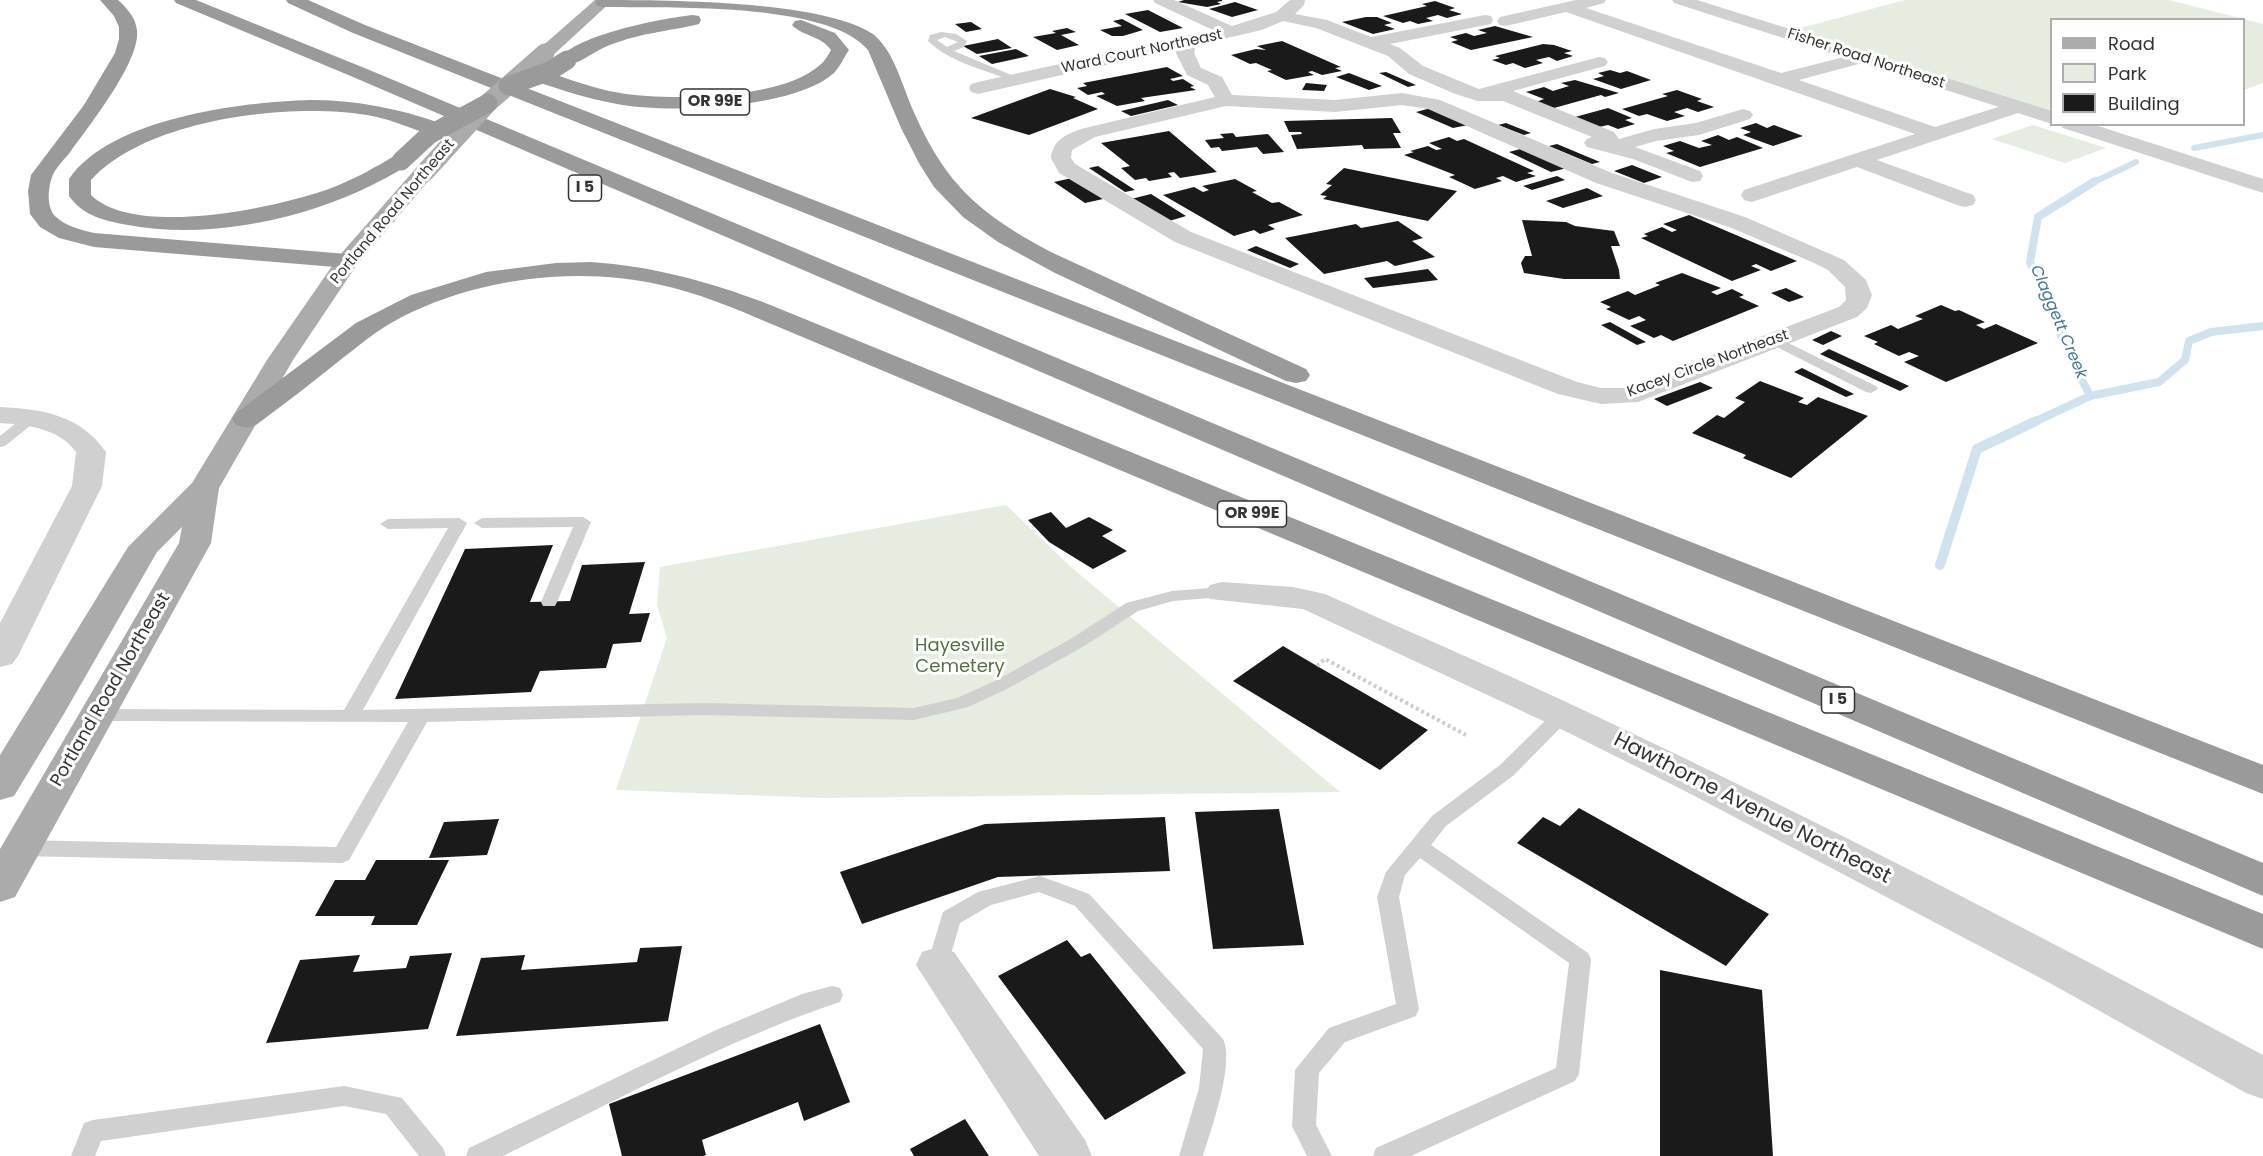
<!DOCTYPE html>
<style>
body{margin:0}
#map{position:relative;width:2263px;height:1156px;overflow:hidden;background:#fff;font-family:Poppins,sans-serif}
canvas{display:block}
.legend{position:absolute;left:2050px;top:18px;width:195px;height:108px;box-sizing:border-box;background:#fff;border:2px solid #adadad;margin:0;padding:8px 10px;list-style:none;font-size:18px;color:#333}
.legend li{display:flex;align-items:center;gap:12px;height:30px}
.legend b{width:30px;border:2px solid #adadad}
</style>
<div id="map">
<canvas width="2263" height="1156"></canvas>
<ul class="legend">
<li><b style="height:8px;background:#ababab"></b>Road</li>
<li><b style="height:16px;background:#e6ecdf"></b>Park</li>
<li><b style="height:16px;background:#1a1a1a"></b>Building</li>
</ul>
</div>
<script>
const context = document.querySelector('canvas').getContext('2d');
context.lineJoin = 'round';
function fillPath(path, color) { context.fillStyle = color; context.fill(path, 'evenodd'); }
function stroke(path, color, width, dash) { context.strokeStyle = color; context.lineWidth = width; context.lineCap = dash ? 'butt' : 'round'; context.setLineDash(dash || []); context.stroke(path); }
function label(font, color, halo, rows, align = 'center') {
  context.font = font + ' Poppins,sans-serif'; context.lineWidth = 6; context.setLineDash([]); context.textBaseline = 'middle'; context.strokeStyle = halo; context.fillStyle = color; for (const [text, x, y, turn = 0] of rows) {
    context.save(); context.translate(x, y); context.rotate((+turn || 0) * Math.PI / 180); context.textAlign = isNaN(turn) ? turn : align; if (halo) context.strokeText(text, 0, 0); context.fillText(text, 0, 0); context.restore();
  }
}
const green = new Path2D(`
 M1905,0H2169L2263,24V83L2244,90V20H2052L2051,112L1793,30Z
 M2033,125L2106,148L2065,163L1992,139Z
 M1006,505L1072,568L1340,792L823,798L616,790L667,638L657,605L660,567Z`);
const streamFar2 = new Path2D(`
 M2194,148L2263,135
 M2092,183L2136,162`);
const streamFar1 = new Path2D(`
 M2090,396L2067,350L2030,262L2038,217L2095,181
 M2032,423L2090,396L2159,382L2185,360L2189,341L2211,332L2263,326`);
const stream = new Path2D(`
 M1940,565L1977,449L2036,421`);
const building = new Path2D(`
 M1184,0H1222V1L1217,2L1221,4L1207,7L1178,2Z
 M1435,1L1455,8L1449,10L1462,14L1447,18L1438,15L1426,18L1433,21L1418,24L1410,21L1403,23L1383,16L1427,6L1422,4Z
 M1235,2L1258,10L1232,17L1209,9Z
 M1148,10L1183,28L1160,32L1125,14Z
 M1366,17H1377L1392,23L1384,25L1395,29L1373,34L1342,22Z
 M1122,19L1143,30L1123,36H1112L1100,30L1122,26L1113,21Z
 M971,22L982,29L966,32L955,24Z
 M1495,26L1533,37L1471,50L1451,42L1458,40L1450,37L1466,33L1474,36L1487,33L1478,30Z
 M1067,28L1076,32L1061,35L1079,45L1057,50L1033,37L1056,33L1052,31Z
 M998,39L1012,48L977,54L963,46Z
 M1282,41L1341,67L1335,68L1342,71L1322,75L1312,71L1308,72L1314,75L1286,80L1267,71L1272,70L1256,63L1250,64L1231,55L1256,49L1266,50L1257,46Z
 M1543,44L1554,45L1572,51L1564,53L1573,56L1557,61L1549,57L1536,60L1543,63L1525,68L1513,63L1506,65L1492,60L1500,58L1495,56Z
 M1016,49L1029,56L992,64L979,56Z
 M1167,67L1183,76L1170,79L1173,81L1183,79L1194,86L1190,87L1196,90L1141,98L1145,101L1117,106L1096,96L1105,94L1102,92L1088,95L1077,88L1087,86L1083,83Z
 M1610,70L1620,73L1627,71L1651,80L1621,89L1593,79L1604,76L1598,73Z
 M1386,72L1416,85L1408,87L1379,73Z
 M1349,73L1382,86L1369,90L1336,77Z
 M1575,80L1619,93L1605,97L1601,95L1554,108L1536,102L1544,99L1526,92L1544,87L1553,91L1569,86L1561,83Z
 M1306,83L1327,85L1324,91L1302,90Z
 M1050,89L1076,97L1073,98L1098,109L1029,135L971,118Z
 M1677,90L1702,99L1697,101L1714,107L1698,112L1687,108L1674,112L1685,116L1667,121L1647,114L1639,116L1622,109L1668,96L1662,94Z
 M1168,100L1178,105L1131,116L1121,111Z
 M1431,108L1468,125L1453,128L1416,112Z
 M1608,108L1632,118L1625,120L1635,124L1618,129L1608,125L1599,127L1575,117Z
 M1392,118L1401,133H1393L1401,148L1364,149L1362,145L1297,149L1291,135L1302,134L1301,132H1289L1284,121Z
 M1506,123L1531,133L1524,135L1498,125Z
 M1756,123L1767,128L1774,125L1803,136L1773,146L1743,135L1751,132L1740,128Z
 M1169,131L1217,172L1180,178L1174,172L1168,173L1172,177L1149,181L1146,178L1135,180L1121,168L1130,166L1101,143Z
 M1233,133L1236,137L1268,134L1284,152L1263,154L1257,147L1222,151L1219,147L1211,148L1205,140L1224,138L1220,134Z
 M1718,135L1729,140L1737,137L1763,148L1700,167L1666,153L1674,151L1663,146L1680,141L1699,148L1712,145L1701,141Z
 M1449,137L1457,141L1464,139L1534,171L1527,173L1536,176L1516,182L1503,176L1496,178L1502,181L1475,189L1449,177L1455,175L1404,155L1414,152L1410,151L1428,146L1436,150L1442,149L1429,143Z
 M1557,144L1600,162L1592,164L1549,146Z
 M1524,148L1567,168L1551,172L1509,152Z
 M1632,165L1662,177L1644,183L1614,171Z
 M1098,166L1135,190L1125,192L1089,168Z
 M1344,168L1457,191L1428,221L1323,199L1327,196L1320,195L1332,185L1326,184Z
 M1557,176L1565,180L1532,190L1523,186Z
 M1072,178L1103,199L1085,203L1054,182Z
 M1235,179L1257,191L1252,192L1272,203L1279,202L1303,215L1268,225L1275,229L1260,234L1254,230L1234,236L1163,195L1194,187L1203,192L1209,190L1202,186Z
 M1587,188L1603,196L1563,208L1546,201Z
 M1151,194L1186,216L1166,222L1131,199Z
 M1689,215L1797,261L1771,271L1756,264L1751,266L1761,270L1732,281L1641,238L1648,236L1644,234L1662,227L1672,232L1677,230L1663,224Z
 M1522,220L1566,222L1575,226L1614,231L1620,246H1611L1619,270L1620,279H1564L1524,273L1521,263L1525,256H1532Z
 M1398,221L1423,238L1412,241L1435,257L1395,266L1387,261L1324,274L1285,238L1356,224L1361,228Z
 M1256,246L1299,264L1290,268L1247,250Z
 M1428,269L1438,280L1373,288L1364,278Z
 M1682,273L1721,288L1711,292L1717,295L1732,289L1744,295L1739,297L1759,306L1673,341L1661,335L1654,338L1630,326L1646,320L1639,316L1629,320L1606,309L1611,307L1600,302L1628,291L1635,295L1660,285L1655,283Z
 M1786,288L1804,297L1789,302L1771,293Z
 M1941,305L1955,311L1959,310L1985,322L1976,325L1984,329L1996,324L2038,343L1946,382L1904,362L1919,356L1909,352L1899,356L1874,344L1878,342L1864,336L1891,325L1898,329L1923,319L1915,316Z
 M1610,322L1646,342L1637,345L1601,325Z
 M1831,331L1842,336L1823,345L1812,340Z
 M1829,349L1909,386L1900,391L1820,354Z
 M1802,368L1854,394L1846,397L1794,372Z
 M1760,381L1804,398L1798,402L1807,405L1818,397L1868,416L1791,478L1743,458L1746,455L1692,433L1717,415L1724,418L1745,402L1735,398Z
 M1700,382L1713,388L1667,406L1654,399Z
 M1051,512L1066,528L1089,517L1113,530L1102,536L1127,551L1093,569L1049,542L1028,520Z
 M553,545L530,602L570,601L582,565L645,562L629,614L650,613L641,642L613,644L606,668L540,671L531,692L395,699L465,549Z
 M1283,646L1317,666L1428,730L1380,770L1233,681Z
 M1579,808L1769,914L1726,966L1517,843L1543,817L1560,826Z
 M1279,809L1304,945L1213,949L1195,812Z
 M1165,817L1170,871L998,877L862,924L840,872L985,824Z
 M499,819L487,855L429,858L444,822Z
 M376,860H449L417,925H371L375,916H315L335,880H365Z
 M1067,940L1081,957L1090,953L1186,1073L1105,1120L998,976Z
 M682,946L668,1021L456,1036L481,958L525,955L521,970L637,962L640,948Z
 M452,953L428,1029L266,1043L300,960L360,955L353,972L406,968L410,956Z
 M1660,970L1762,990L1773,1156H1660Z
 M820,1024L850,1102L804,1121L798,1102L702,1140L706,1155L703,1156H622L609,1104Z
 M965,1119L989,1156H914L910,1149Z`);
const path = new Path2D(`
 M1317,666L1325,659L1466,735`);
const service = new Path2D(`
 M941,32L956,34L967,41L964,47L954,51L1021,79L1013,81C985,70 949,62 928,41L930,35ZM945,37L958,42L947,47L937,40Z
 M1774,336L1876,386L1878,389L1871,393L1866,392L1769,343L1767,340Z
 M31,414L38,418L36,421L5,446L0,447V436L26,415Z
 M583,517L591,522L557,602L555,606H543L541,602L573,527L482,528L474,523L482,518Z
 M459,518L467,523L363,710L703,703L914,708L957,698L995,681L1074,637L1126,603L1172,591L1222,587L1230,592L1222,597L1173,601L1138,611L1086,645L1007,689L968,707L914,720L703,715L427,722L349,860L342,863L22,856L15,853L12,848L15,843L22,840L336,847L408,722L97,721L90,719L88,715L90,711L97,709L344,710L448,528L388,529L380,524L388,519Z
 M1562,709L1569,711L1571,715L1569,719L1514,775L1446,826L1431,845L1588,953L1591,959L1579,1074L1575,1081L1411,1156H1373L1376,1148L1556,1068L1569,963L1420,858L1405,875L1399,897L1419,1009L1416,1016L1345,1042L1319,1073L1316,1125L1332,1156H1307L1292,1126L1295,1070L1329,1028L1396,1004L1377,897L1386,872L1432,816L1500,765L1555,711Z
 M1040,876L1089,894L1223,1039C1235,1063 1211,1130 1203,1156H1179L1199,1088L1203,1049L1075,906L1039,892L991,905L960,923L946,971L938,974L930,971L927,965L943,912L978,892Z
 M832,986L840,988L843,995L840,1002C723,1041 614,1102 503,1156H466L469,1148L716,1030L802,994Z
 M344,1086L402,1098L443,1148L446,1156H419L386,1114L344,1106L101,1141L95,1156H71L84,1123L93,1120Z`);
const minor = new Path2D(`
 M1153,0H1174L1232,26L1276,12L1290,0H1305L1304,5L1295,14L1327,20L1371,37L1485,15L1491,16L1493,20L1491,24L1390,44L1400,48L1423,66L1479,89L1599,57L1605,58L1608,62L1605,66L1513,91L1614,132L1619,139L1654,129L1696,123L1743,109L1750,111L1753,115L1750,119L1699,135L1656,141L1635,147L1700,171L1703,176L1700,181L1692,182L1633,159L1587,147L1584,143L1587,139L1592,137L1503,101H1477L1453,93L1409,74L1388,56L1316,28L1283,21L1262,30L1196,45L1194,53L1201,68L1222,77L1232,95L1335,100L1402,93L1440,100L1612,173L1745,217L1844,260L1866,280L1872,295L1867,308L1857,317L1638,402L1601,404L1558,394L1175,242L1059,173L1051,158C1053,140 1065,135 1081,129L1215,97L1208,85L1187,75L1176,53L1177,49L978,94L971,92L969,88L971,84L978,82L1213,30L1155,3ZM1402,105L1428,109L1596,183L1729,227L1812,262L1828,270L1845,287L1846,300L1839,307L1625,388H1601L1577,382L1191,232L1075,164L1071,158L1072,150L1095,137L1226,106L1335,112Z
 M1576,0H1606L1604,3L1586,8L1781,73L1860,53L1866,54L1869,58L1866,62L1799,80L1935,127L2017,101L2024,103L2027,107L2024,111L1877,160L1973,195L1976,200L1973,205L1965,207L1957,205L1857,167L1752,202L1744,200L1741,195L1744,190L1915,134L1566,12L1506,26L1500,25L1497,21L1500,17Z
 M0,407C43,409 80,415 106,452L102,486L18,656L12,664L0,667V623L72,486L76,452C59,428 27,425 0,423Z
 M1222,582L1293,587L1325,594C1416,635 1508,674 1598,717C1823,823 2044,937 2263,1055V1099L2246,1093L2048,982L1683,790L1569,733L1303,609L1210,599L1205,592L1210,585Z
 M938,947L954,952L1085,1140L1092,1156H1039L916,965L922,952Z`);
const tertiary = new Path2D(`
 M1672,0H1697L2052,111V124L1674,3Z
 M2060,124H2092L2263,179V193L2063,128Z`);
const primary = new Path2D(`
 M595,0H613L551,57H539L536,53L539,49Z
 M425,166L433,167L436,172L356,266L293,360L219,488L211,543L15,897L0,902V849L179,543L182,527L157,552L65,712L14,796L0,800V755L128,547L192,483L267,360L339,256L417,167Z`);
const motorway = new Path2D(`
 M100,0H118C127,8 136,18 137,31C140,62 89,126 71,151C65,159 55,168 52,177C48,188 46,208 56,217C66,226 81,230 94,233L347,254L355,256L359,261L355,266L347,268L94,247L59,238L40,227L30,214L28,191L31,175L84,105L115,53L119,39V27L114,16Z
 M174,0H196L367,69L2263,863V896L353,77L176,3Z
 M286,0H308L365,25L2263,765V794L353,33L288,3Z
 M595,0C662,0 822,0 873,34C895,52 902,86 913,110C946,186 981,215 1053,253L1306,369L1310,375L1306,381L1296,383L1286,381L1055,273L998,242L963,217L934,187L920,165L901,128L868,50C829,1 662,8 602,7L596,5Z
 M693,15L699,16L701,20L699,24C666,32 636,33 603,48C590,54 575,68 561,64L558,60C575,35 663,18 693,15Z
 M801,20L835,33L849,50C844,57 840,67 834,73C794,109 668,114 617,104C584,98 552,87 520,76L518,72L520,68L527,66C558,74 588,88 620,93C670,101 781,100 820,65C825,61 828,55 831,50C820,35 802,36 792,25L795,21Z
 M310,100C355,100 397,108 440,123C448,126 459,129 464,136L461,140L454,142C424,135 397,120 367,115C289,102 146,119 91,180V195C135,239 282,207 334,187C348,181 362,175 375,167C382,164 388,159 395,156C400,154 404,155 408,157L412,161L408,165C331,214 219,242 128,225C105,221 83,216 69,196V179C111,118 241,102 310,100Z
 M591,262C652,266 706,281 763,302L2263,914V949L769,323C734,308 698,293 661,285C573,265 469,279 391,323C372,334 356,348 339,361C312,383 284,404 256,425L246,428L236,425L232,419L236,413L356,323L411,295L486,272L556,263Z`);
const primaryBridge = new Path2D(`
 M425,172L488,103L545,53`);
const motorwayBridge = new Path2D(`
 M508,86L550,71L567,60
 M401,161L429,135L488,103`);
const farStreetnames = [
 ["Ward Court Northeast",1142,52,-12],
 ["Fisher Road Northeast",1866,59,18],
 ["Portland Road Northeast",393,212,-50],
 ["Kacey Circle Northeast",1708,364,-20]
];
const shields = [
 [715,102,69],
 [585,188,33],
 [1252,514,69],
 [1838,700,33]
];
const shieldNames = [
 ["OR 99E",715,102],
 ["I 5",585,188],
 ["OR 99E",1252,514],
 ["I 5",1838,700]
];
const farWaternames = [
 ["Claggett Creek",2058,322,67]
];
const parkNames = [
 ["Hayesville",960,646],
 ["Cemetery",960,667]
];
const streetNames = [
 ["Portland Road Northeast",111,690,-60]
];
const nearStreetnames = [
 ["Hawthorne Avenue Northeast",1752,809,27]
];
fillPath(green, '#e6ecdf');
stroke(streamFar2, '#cfe2ee', 6);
stroke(streamFar1, '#cfe2ee', 8);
stroke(stream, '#cfe2ee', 10);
fillPath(building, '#1a1a1a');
stroke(path, '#cdcdcd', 4, [3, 3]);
fillPath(service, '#d0d0d0');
fillPath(minor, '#d0d0d0');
fillPath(tertiary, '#d0d0d0');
fillPath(primary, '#ababab');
fillPath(motorway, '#9a9a9a');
stroke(primaryBridge, '#ababab', 19);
stroke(motorwayBridge, '#9a9a9a', 19);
label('15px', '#333', '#fff', farStreetnames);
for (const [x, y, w] of shields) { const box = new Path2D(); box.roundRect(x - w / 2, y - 13, w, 26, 4.5); context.fillStyle = '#fff'; context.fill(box); stroke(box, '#333', 1.5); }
label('bold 16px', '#333', null, shieldNames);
label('italic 16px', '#3f7597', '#fff', farWaternames);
label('18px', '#56703f', '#fff', parkNames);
label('18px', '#333', '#fff', streetNames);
label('21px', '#333', '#fff', nearStreetnames);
</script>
